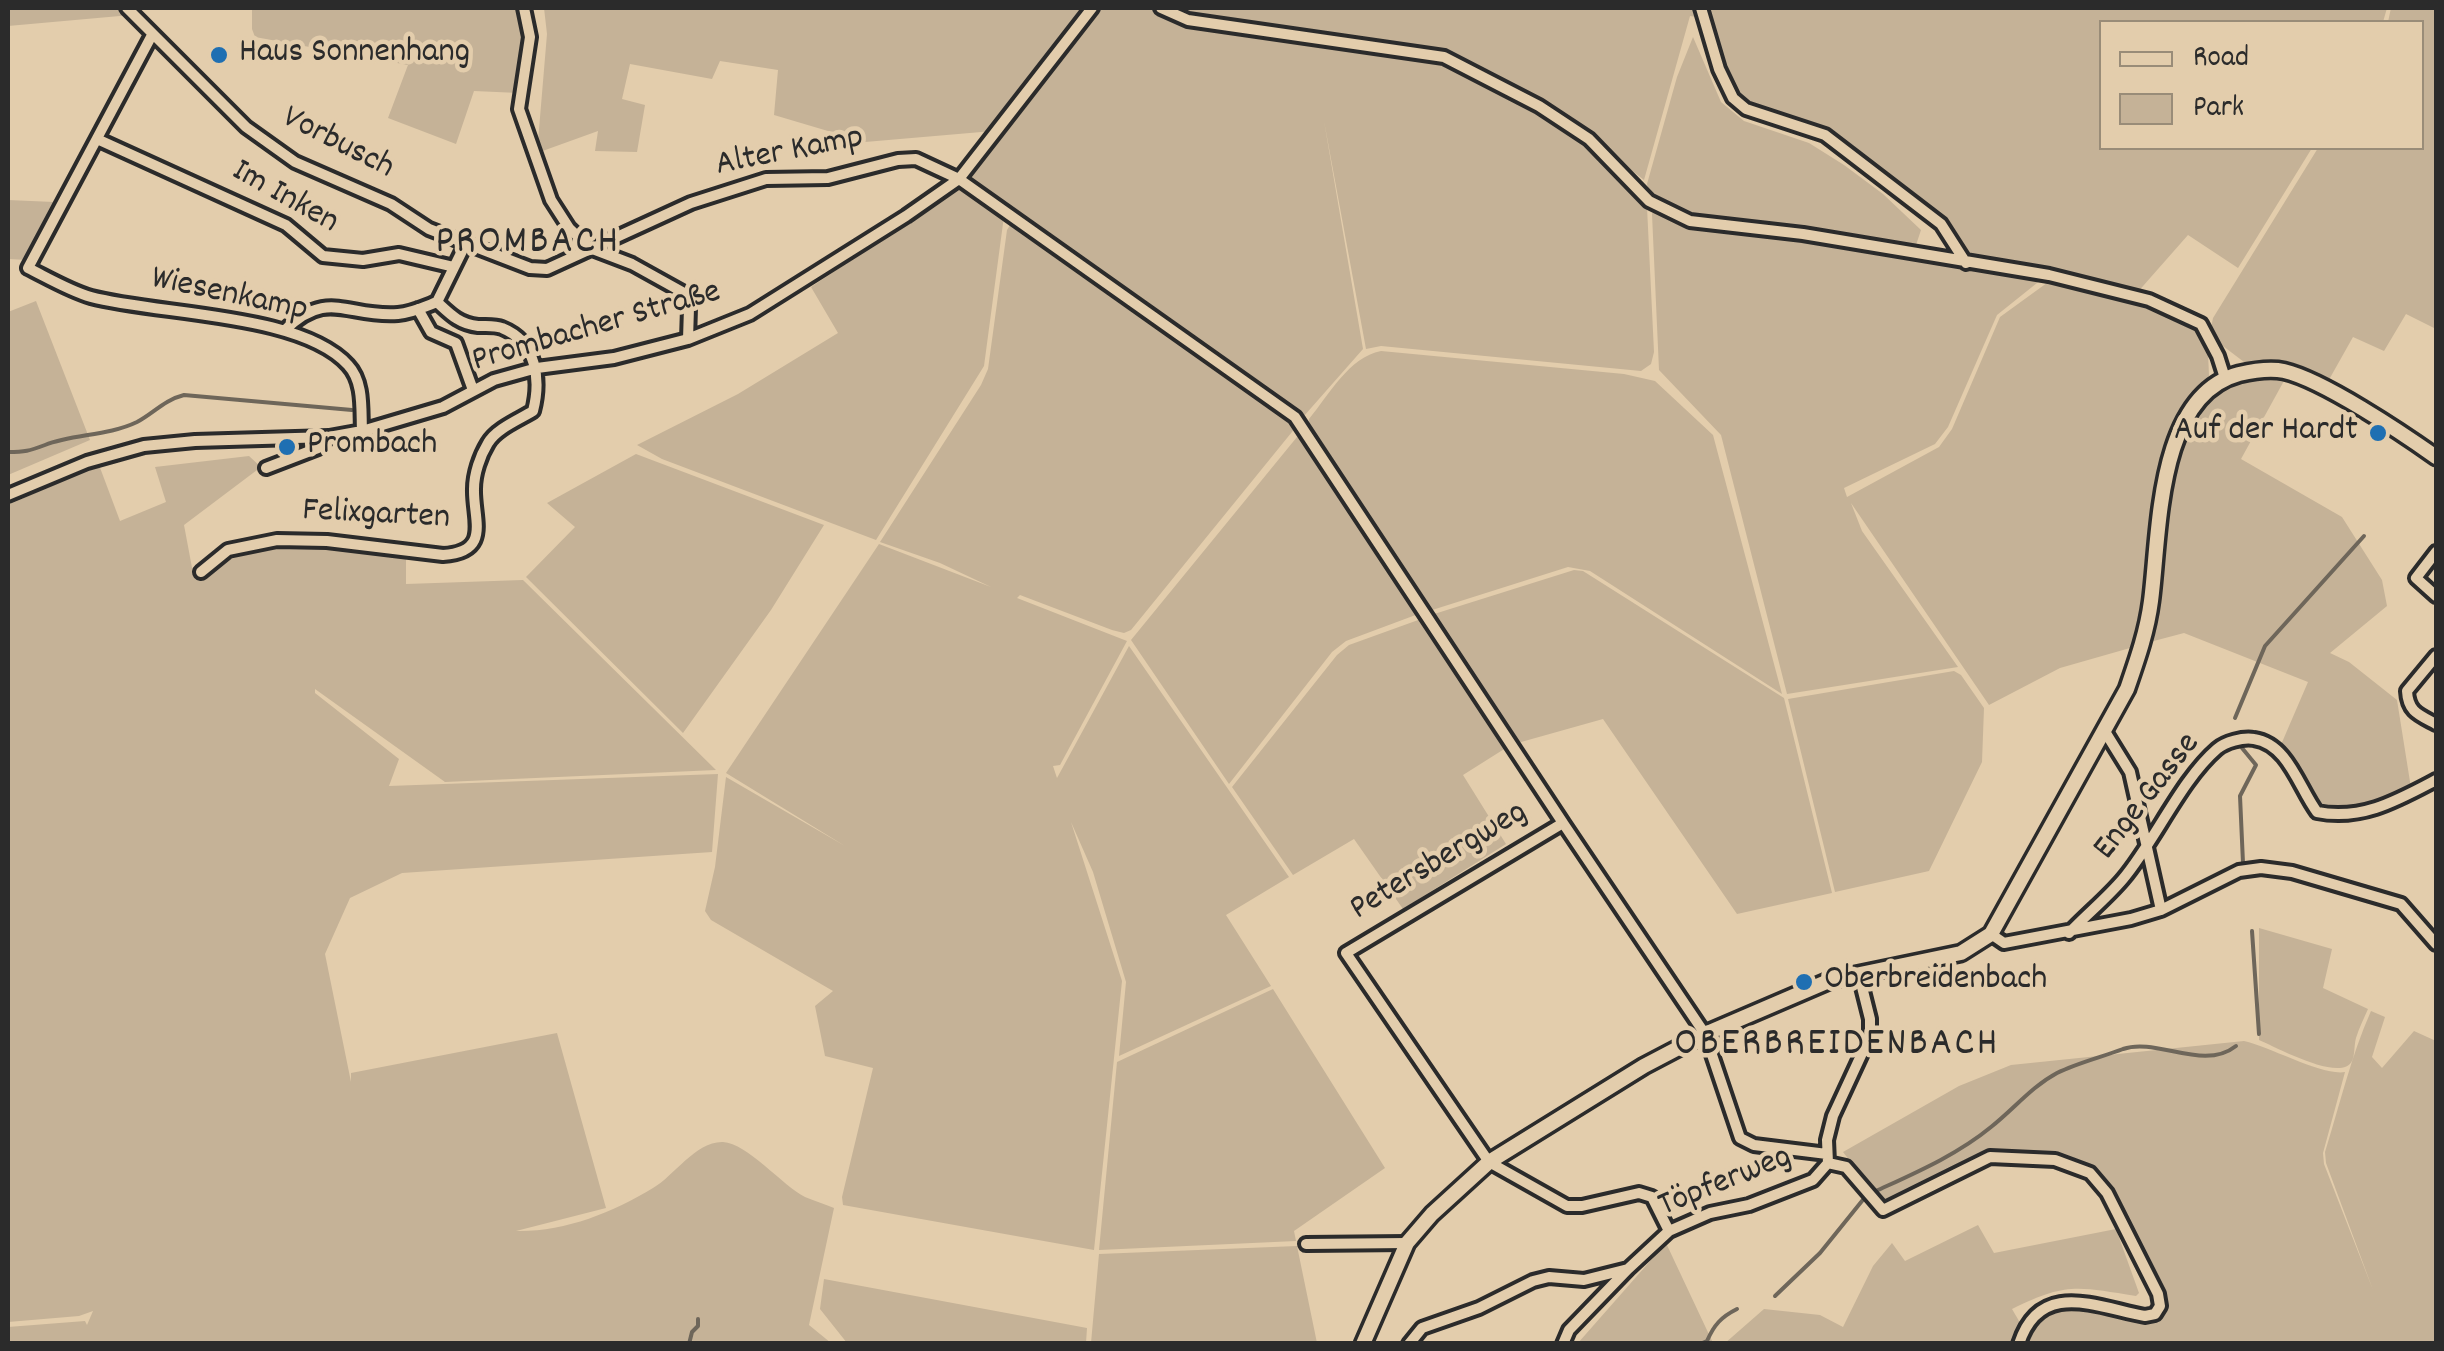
<!DOCTYPE html>
<meta charset="utf-8">
<style>
body{margin:0}
#map{position:relative;width:2444px;height:1351px;overflow:hidden;background:#e3cdac;font-family:Dekko,sans-serif}
canvas{display:block}
.frame{position:absolute;inset:0;border:10px solid #2b2b2b;pointer-events:none}
.legend{position:absolute;left:2099px;top:20px;width:325px;height:130px;box-sizing:border-box;background:#e3cdac;border:2px solid #998c78;margin:0;padding:12px 18px;list-style:none;font-size:30px;color:#2b2b2b}
.legend li{display:flex;align-items:center;gap:20px;height:50px}
.legend b{width:50px;border:2px solid #998c78}
</style>
<div id="map">
<canvas width="2444" height="1351"></canvas>
<div class="frame"></div>
<ul class="legend">
<li><b style="height:12px;background:#e3cdac"></b>Road</li>
<li><b style="height:28px;background:#c5b297"></b>Park</li>
</ul>
</div>
<script>
const context = document.querySelector('canvas').getContext('2d');
context.lineJoin = 'round';
function fillPath(path, color) { context.fillStyle = color; context.fill(path, 'evenodd'); }
function stroke(path, color, width, dash) { context.strokeStyle = color; context.lineWidth = width; context.lineCap = dash ? 'butt' : 'round'; context.setLineDash(dash || []); context.stroke(path); }
function label(font, color, halo, rows, align = 'center') {
  context.font = font + ' Dekko,sans-serif'; context.lineWidth = 9; context.setLineDash([]); context.textBaseline = 'middle'; context.strokeStyle = halo; context.fillStyle = color; for (const [text, x, y, turn = 0] of rows) {
    context.save(); context.translate(x, y); context.rotate((+turn || 0) * Math.PI / 180); context.textAlign = isNaN(turn) ? turn : align; if (halo) context.strokeText(text, 0, 0); context.fillText(text, 0, 0); context.restore();
  }
}
const green = new Path2D(`
 M8,8H124L131,15L8,26Z
 M252,8H522L528,39L519,93L474,91L456,144L388,118L408,65L255,37L252,29Z
 M544,8H1087L1042,58L993,131L865,142L774,115L778,70L720,61L712,79L630,64L622,99L645,105L637,152L595,151L598,131L537,153L547,34Z
 M1103,8H2387L2383,22H2102V148H2312L2238,268L2188,235L2136,294L2058,271L1970,255L1938,214L1833,137L1754,109L1739,97L1729,83L1708,19L1690,16L1644,180L1572,124L1647,207L1654,352L1651,364L1641,371L1381,346L1366,349L1324,121L1363,349L1304,416H1299L974,187L968,179L1090,17Z
 M2391,8H2436V329L2406,314L2384,351L2353,337L2326,385L2311,373L2294,367L2244,362L2223,346L2211,328L2213,318L2318,148H2422V22H2388Z
 M1693,37L1721,102L1744,121L1809,143L1844,165L1883,194L1921,230L1914,251L1717,222L1692,216L1649,195L1647,184L1677,77Z
 M961,187L1004,216L984,366L876,540L662,459L637,445L738,394L838,333L811,287Z
 M8,200L54,202L27,260L8,259Z
 M1654,210L1700,227L1799,237V241L2042,279L1997,315L1948,427L1935,444L1844,488L1847,497L1939,447L1952,429L2000,317L2051,280L2118,298L2186,322L2196,329L2208,352L2209,376L2180,412L2165,448L2143,619L2137,646L2060,668L1989,705L1851,503L1862,531L1958,667L1787,694L1721,435L1659,370L1652,214Z
 M1012,222L1272,402L1296,427L1131,630L1124,633L1112,630L1020,595L1017,598L1127,641L1060,765L1053,766L1057,778L1129,646L1289,877L1226,915L1271,986L1119,1056L1126,982L1093,872L1071,822L1122,981L1094,1250L843,1205L842,1197L873,1068L825,1056L815,1006L833,991L711,920L705,911L715,867L726,777L845,846L726,773L879,544L991,587L940,563L880,542L981,385L988,369L1007,230Z
 M36,301L90,440L8,475V312Z
 M1381,351L1624,374L1655,381L1713,435L1782,694L1590,571L1568,567L1429,611L1308,429L1309,419C1329,395 1349,357 1381,351Z
 M2255,377L2285,379L2241,459L2342,517L2382,580L2387,606L2330,653L2349,662L2397,700L2411,788C2369,810 2364,815 2316,807L2280,747L2308,682L2184,633L2150,642C2160,582 2162,469 2192,419C2207,395 2228,383 2255,377Z
 M1297,437L1305,439L1421,613L1346,641L1332,652L1229,784L1131,640Z
 M636,454L824,525L771,610L683,733L526,577L575,527L547,503Z
 M249,456L261,467L184,525L193,573L232,552L301,543L406,555V584L523,580L716,770L445,782L315,689V693L399,759L389,786L718,774L712,852L402,873L350,898L325,954L351,1082V1073L557,1033L606,1208L516,1231C564,1232 612,1213 653,1188C674,1176 696,1141 723,1142C747,1143 783,1186 805,1197C814,1201 825,1204 834,1208L809,1325L831,1343L8,1344V1327L85,1321L87,1325L93,1311L79,1316L8,1322V505L99,465L120,521L166,502L155,467Z
 M1574,570L1583,571L1784,698L1832,893L1737,914L1603,719L1514,744L1431,615Z
 M1421,619L1427,621L1509,746L1463,775L1506,844L1403,909L1354,839L1293,875L1232,787L1337,655L1349,645Z
 M1954,671L1961,675L1984,708L1982,762L1929,871L1835,892L1788,699Z
 M2259,928L2332,949L2323,988L2368,1009C2364,1018 2359,1028 2356,1038C2354,1045 2355,1055 2352,1061C2341,1083 2276,1047 2259,1040Z
 M1273,989L1385,1168L1294,1231L1296,1241L1099,1250L1117,1062Z
 M2371,1011L2385,1017L2372,1057L2382,1068L2414,1031L2436,1041V1343H2022L2034,1317L2061,1303L2157,1314L2159,1293L2088,1170L1993,1150L1883,1204L1843,1152L1959,1086L2011,1065L2244,1041C2271,1047 2322,1076 2345,1072L2323,1153L2324,1164L2373,1290L2326,1163L2325,1152C2340,1104 2351,1056 2371,1011Z
 M1978,1225L1994,1253L2116,1229L2139,1293L2136,1296C2077,1287 2067,1282 2012,1309L2019,1321L2024,1322L2016,1343L1724,1344L1764,1309L1820,1315L1843,1327L1873,1266L1892,1243L1905,1261Z
 M1666,1243L1713,1343H1578Z
 M1297,1246L1317,1343H1091L1099,1254Z
 M824,1279L1087,1328L1086,1343H847L820,1309Z`);
const stream = new Path2D(`
 M8,452C25,452 29,451 45,445C73,434 108,436 137,422C154,413 164,400 184,395L352,410
 M2235,718L2265,646L2364,536
 M2242,748L2256,765L2240,796L2243,863
 M2252,931L2259,1034
 M1876,1191C1915,1173 1957,1155 1991,1127C2014,1109 2031,1087 2057,1073C2077,1063 2102,1057 2123,1049C2157,1037 2203,1072 2236,1046
 M1775,1296L1820,1253L1866,1196
 M689,1344L692,1332L698,1326V1319
 M1700,1344L1707,1341C1714,1325 1721,1317 1737,1309`);
const street = new Path2D(`
 M127,8L246,127L295,162L391,204L429,229L530,268L547,269L691,203L766,179L828,178L898,160L916,159L959,179L1295,417L1563,823
 M524,8L530,37L519,109L551,200L569,228L590,248L632,264L686,294L689,308L688,339
 M1161,8L1188,20L1444,57L1539,106L1589,139L1649,201L1690,221L1803,234L2049,275L2149,300L2201,324L2218,356L2225,378
 M1701,8L1719,69L1733,98L1746,109L1825,135L1941,224L1966,263
 M152,35L28,268C48,278 70,291 91,297C159,315 301,313 348,365C364,382 361,409 362,431
 M97,139L286,225L323,256L363,260L399,254L454,267
 M418,309L431,332L456,343L473,390
 M285,330C328,288 348,318 398,314C411,313 424,307 437,302L466,243
 M266,468L318,448L328,438
 M8,495L87,462L144,446L195,441L329,437L362,431L443,407L494,380L537,368L614,358L688,339L750,314L906,216L959,179L1092,8
 M2436,552L2416,578L2436,596
 M201,572L228,550L277,540L327,541L443,555C492,552 473,519 474,489C474,474 480,456 488,443C496,429 518,420 533,411C541,380 537,342 502,328C495,325 485,326 478,326C459,324 450,314 437,302
 M2436,656L2407,691C2408,712 2419,715 2436,724
 M2104,730L2130,772L2161,910
 M2069,933C2086,915 2107,898 2123,879C2155,841 2181,780 2217,749C2225,742 2243,737 2254,739C2288,744 2299,788 2317,812C2362,821 2398,800 2436,780
 M1991,934L2004,943L2131,919L2161,910L2239,871L2261,868L2292,872L2401,904L2436,944
 M1828,1163L1846,1167L1883,1210L1990,1157L2055,1160L2090,1173L2107,1193L2158,1294L2160,1306L2155,1314L2145,1316C2096,1307 2040,1279 2019,1344
 M1669,1231L1652,1197L1639,1193L1582,1206H1567L1489,1162L1346,953L1563,823L1705,1034L1740,1138L1754,1145L1827,1154
 M1306,1244L1407,1243
 M1409,1344L1422,1328L1479,1308L1533,1281L1549,1277L1584,1280L1628,1269L1669,1231L1710,1213L1749,1205L1813,1180L1828,1163L1827,1140L1833,1116L1870,1036V1019L1859,975
 M1563,1344L1569,1330L1628,1269`);
const secondary = new Path2D(`
 M1363,1344L1407,1243L1432,1214L1489,1162L1644,1066L1705,1034L1831,980L1961,953L1991,934L2127,689C2137,660 2147,632 2151,601C2160,533 2156,396 2239,374C2252,371 2270,368 2284,371C2323,380 2402,433 2436,457`);
const markers = [
 [219,55,10,"#1f6fb2"],
 [2378,433,10,"#1f6fb2"],
 [287,447,10,"#1f6fb2"],
 [1804,982,10,"#1f6fb2"]
];
const poiNames = [
 ["Haus Sonnenhang",239,55],
 ["Auf der Hardt",2358,433,"right"],
 ["Prombach",307,447],
 ["Oberbreidenbach",1824,982]
];
const streetNames = [
 ["Vorbusch",337,145,27],
 ["Alter Kamp",790,154,-11],
 ["Im Inken",284,199,29],
 ["Wiesenkamp",229,297,12],
 ["Prombacher Straße",597,329,-16],
 ["Felixgarten",376,517,3],
 ["Enge Gasse",2149,798,-52],
 ["Petersbergweg",1440,863,-31],
 ["Töpferweg",1726,1184,-22]
];
const quarterNames = [
 ["PROMBACH",528,246],
 ["OBERBREIDENBACH",1837,1048]
];
fillPath(green, '#c5b297');
stroke(stream, '#6e665a', 4);
stroke(street, '#2b2b2b', 18);
stroke(secondary, '#2b2b2b', 21);
stroke(street, '#e3cdac', 10);
stroke(secondary, '#e3cdac', 14);
for (const [x, y, r, color] of markers) { const dot = new Path2D(); dot.arc(x, y, r, 0, 2 * Math.PI); context.fillStyle = color; context.fill(dot); stroke(dot, '#e3cdac', 4); }
label('35px', '#2b2b2b', '#e3cdac', poiNames, 'left');
label('35px', '#2b2b2b', '#e3cdac', streetNames);
context.letterSpacing = '2.5px';
label('40px', '#2b2b2b', '#e3cdac', quarterNames);
context.letterSpacing = '0px';
</script>
